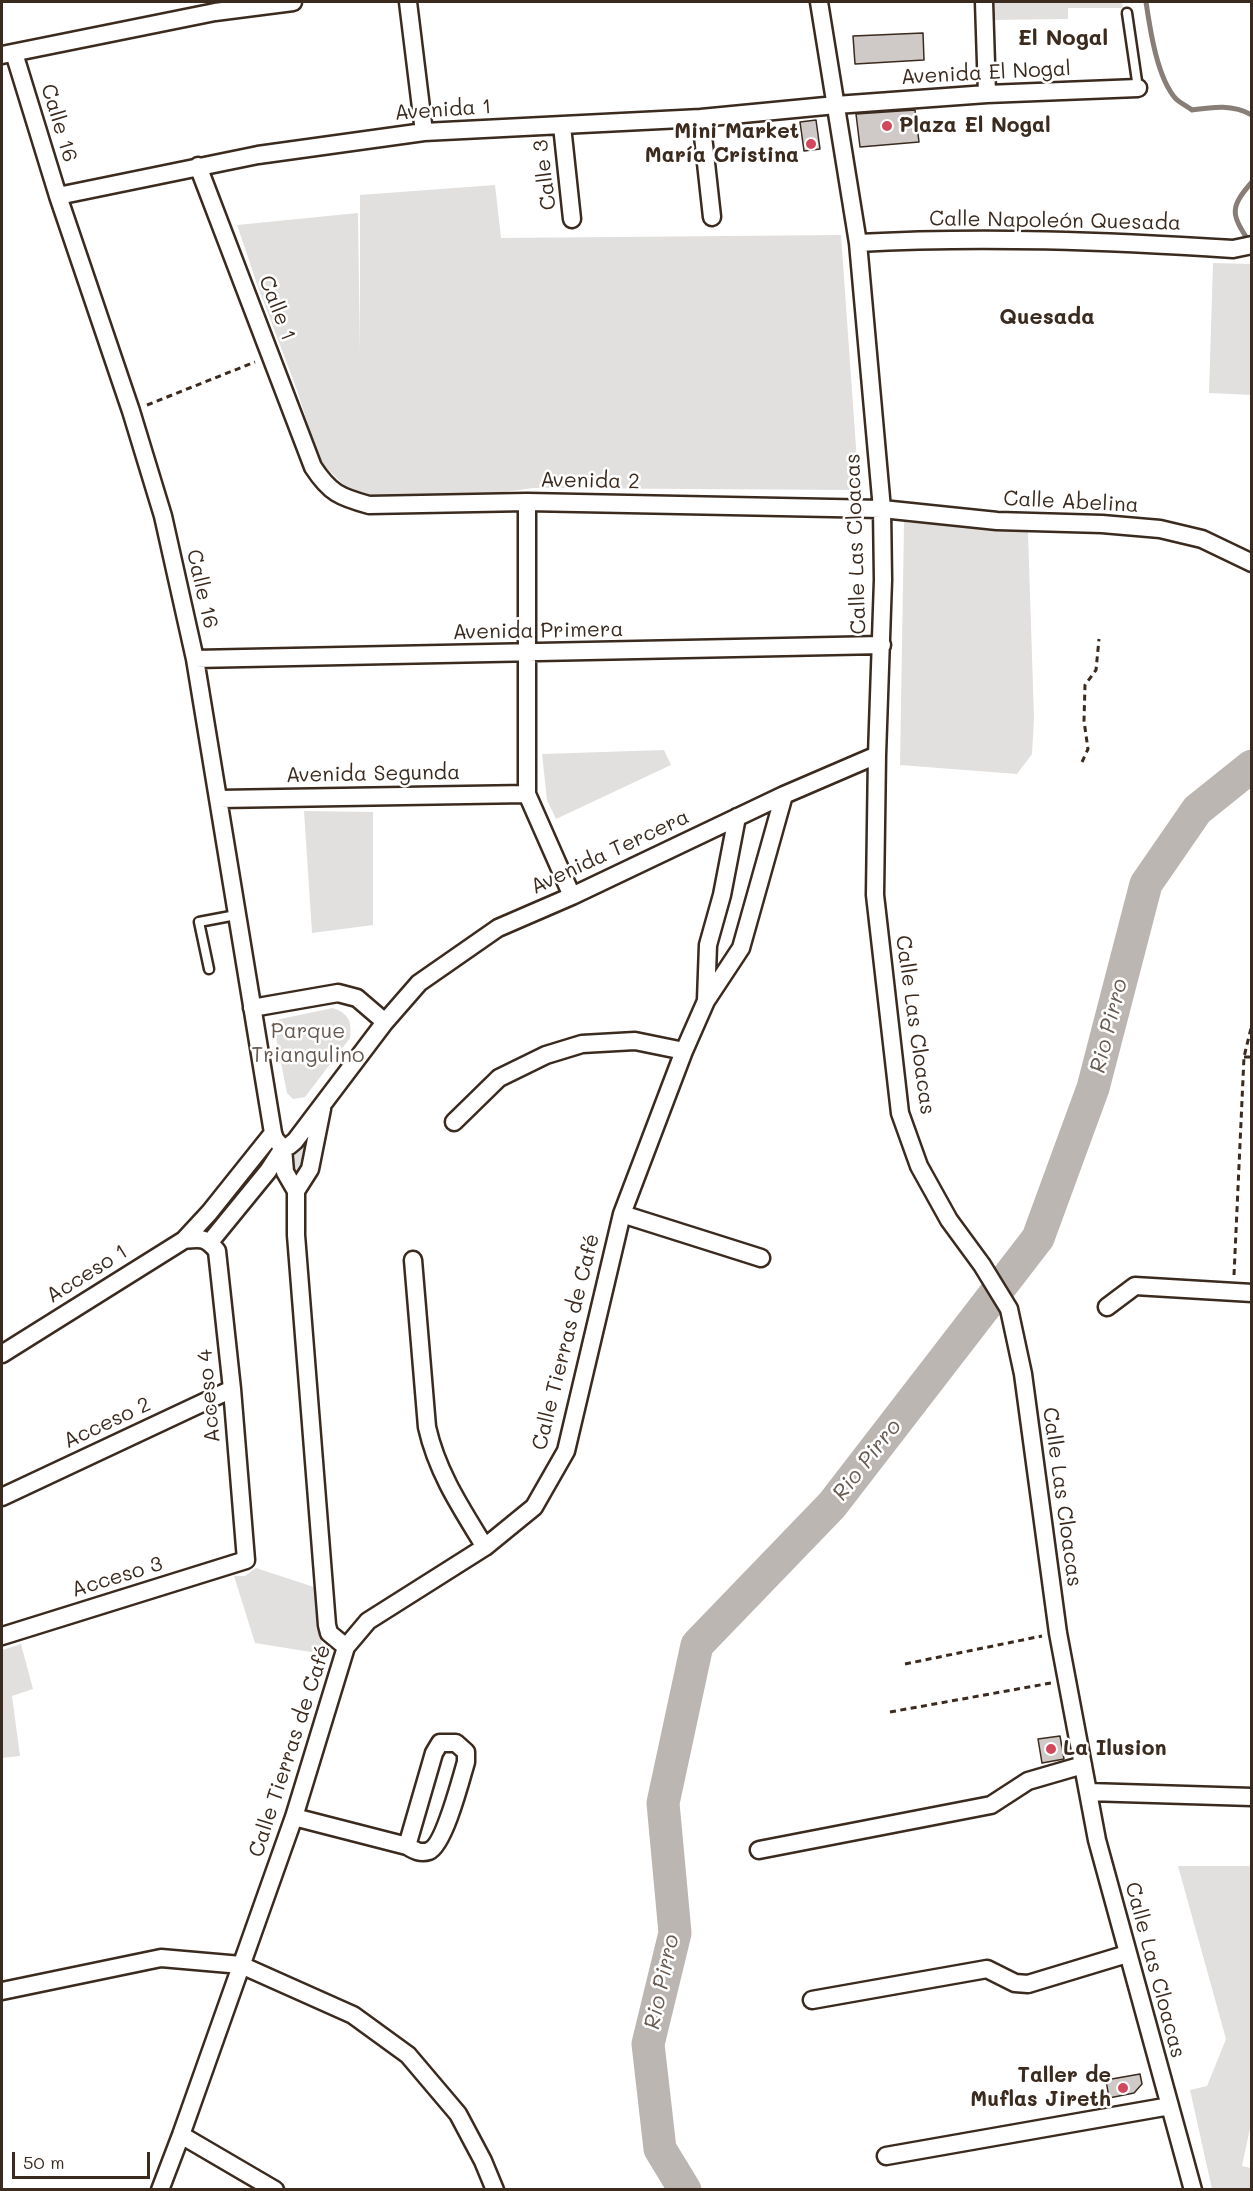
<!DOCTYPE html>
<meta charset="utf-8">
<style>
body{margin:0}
#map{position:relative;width:1253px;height:2191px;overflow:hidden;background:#fff;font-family:Mali,sans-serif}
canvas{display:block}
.frame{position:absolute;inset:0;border:3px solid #3b2a1e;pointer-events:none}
.scale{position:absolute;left:12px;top:2152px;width:138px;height:27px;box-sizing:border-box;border:3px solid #3b2a1e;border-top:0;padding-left:8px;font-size:18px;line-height:21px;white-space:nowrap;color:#3b2a1e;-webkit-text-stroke:4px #fff;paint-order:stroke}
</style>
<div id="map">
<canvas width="1253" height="2191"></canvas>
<div class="frame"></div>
<div class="scale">50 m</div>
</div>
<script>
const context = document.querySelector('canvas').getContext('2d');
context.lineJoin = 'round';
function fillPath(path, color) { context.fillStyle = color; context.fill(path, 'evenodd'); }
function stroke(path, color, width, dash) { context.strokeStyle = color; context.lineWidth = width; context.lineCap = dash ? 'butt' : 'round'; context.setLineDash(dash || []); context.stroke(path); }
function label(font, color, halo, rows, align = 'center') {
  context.font = font + ' Mali,sans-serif'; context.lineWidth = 5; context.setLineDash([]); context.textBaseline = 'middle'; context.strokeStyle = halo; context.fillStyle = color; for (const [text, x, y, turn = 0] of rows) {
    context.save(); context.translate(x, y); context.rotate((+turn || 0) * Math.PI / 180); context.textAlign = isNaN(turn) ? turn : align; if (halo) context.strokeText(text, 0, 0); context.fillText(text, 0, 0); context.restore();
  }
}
const green = new Path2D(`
 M990,2H1122L1123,8H1068V19L990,20Z
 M495,185L501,238L841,235L859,490L533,488L468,497L372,498L350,491L320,462L297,390L257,284L237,225L358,213L360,353V195Z
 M1213,263L1251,264V395L1209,393Z
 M904,522L1028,532L1034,718L1032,754L1017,774L900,765Z
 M664,750L671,765L556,819L547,800L542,754Z
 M304,811L373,812V925L312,933Z
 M333,1008C349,1014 352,1021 350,1038L305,1097L293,1099L287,1093L274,1028L275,1022L280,1019Z
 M308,1140L297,1180L291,1156Z
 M256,1568L317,1588L322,1649L311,1652L255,1643L234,1576H245Z
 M21,1644L33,1689L12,1696L20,1756L2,1758V1650Z
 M1178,1866H1251L1252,2119L1242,2166L1251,2168V2189H1212L1190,2090L1207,2086L1226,2039Z`);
const stream = new Path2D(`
 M1146,2C1150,29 1157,78 1176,99C1180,103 1187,106 1192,110C1213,107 1232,104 1252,115
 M1250,243C1232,215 1228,209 1252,182`);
const river = new Path2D(`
 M685,2190L660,2149L648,2044L675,1933L663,1803L697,1645L832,1505L1038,1238L1093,1088L1146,884L1197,810L1252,766`);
const building = new Path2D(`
 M923,33L924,60L855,64L853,36Z
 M915,110L919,142L860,147L856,114Z
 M816,120L820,149L804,151L800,122Z
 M1060,1736L1064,1759L1042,1763L1038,1739Z
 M1140,2074L1142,2084L1134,2093L1109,2098L1106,2080Z`);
const path = new Path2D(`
 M147,405L255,362
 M1082,762L1088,749L1084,721L1085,685L1096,670L1099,639
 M1244,1057H1252
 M1234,1275L1244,1057L1252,1024
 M905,1664L1042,1636
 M890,1712L1051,1683`);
const lane = new Path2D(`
 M1127,13L1138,88
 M209,969L199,922L236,915`);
const street = new Path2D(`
 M408,2L424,132
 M819,2L858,243L882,509L883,580L877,755L875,895L900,1113L919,1166L949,1220L982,1265L1009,1309L1023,1374L1058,1633L1097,1840L1193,2190
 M984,2L987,94
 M14,53L58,196L131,411L163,516L195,659L273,1133L275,1139L283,1148
 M2,55L215,12L293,2
 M701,118L712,217
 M562,126L572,219
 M198,166L313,467C330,493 340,497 369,505L527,502L882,509L997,521L1102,524L1160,529L1202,539L1252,563
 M58,196L258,155L424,132L701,118L836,105L987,94L1138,88
 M858,243C983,236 1108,241 1233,249L1252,245
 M527,502V794L572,896
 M195,659L882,645
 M219,799L527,794
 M706,1000L708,945L722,895L737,817
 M252,1008L338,993L357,998L385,1022
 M322,1109L310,1169L296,1191V1235L327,1625L329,1633L346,1647
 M454,1122L499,1078L546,1055L582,1044L635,1041L684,1051
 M283,1148L289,1146L295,1141L385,1022L419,983L498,928L572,896L784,795L877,755
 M283,1148L285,1172L296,1191
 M622,1214L761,1258
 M184,1240L209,1213L273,1133
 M210,1242L268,1171L283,1148
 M413,1260L427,1427C437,1472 461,1508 485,1547
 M1107,1307L1135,1286L1252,1293
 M2,1354L184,1240C200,1238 206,1237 217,1251L232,1389L246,1560L2,1636
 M2,1497L232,1389
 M1088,1792L1252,1797
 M294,1817L407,1846C414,1850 420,1854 429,1851C444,1845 461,1779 466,1762V1752L456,1743H440L434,1753L407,1846
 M759,1850L991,1805L1028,1781L1083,1765
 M2,1991L161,1958L241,1965L353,2015L408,2055L458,2114L483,2161L495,2190
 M812,2000L987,1969L1015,1983L1028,1984L1127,1954
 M181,2135L275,2190
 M886,2156L1170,2106
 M160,2190L181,2135L294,1817L346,1647L368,1621L485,1547L534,1507L566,1451L622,1214L684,1051L706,1001L741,948L784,795`);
const markers = [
 [887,126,6,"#d1495b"],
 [811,144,6,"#d1495b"],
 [1051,1749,6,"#d1495b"],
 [1123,2088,6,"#d1495b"]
];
const streetNames = [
 ["Avenida El Nogal",986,73,-3],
 ["Avenida 1",443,110,-4],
 ["Calle 16",59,123,73],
 ["Calle 3",545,175,-97],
 ["Calle Napoleón Quesada",1055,221,1],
 ["Calle 1",277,308,69],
 ["Avenida 2",590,481,1],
 ["Calle Abelina",1071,502,3],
 ["Calle Las Cloacas",856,544,-92],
 ["Calle 16",202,589,77],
 ["Avenida Primera",538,631,-1],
 ["Avenida Segunda",373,774,-1],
 ["Avenida Tercera",610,852,-25],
 ["Calle Las Cloacas",915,1025,82],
 ["Acceso 1",87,1274,-32],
 ["Calle Tierras de Café",566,1342,-76],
 ["Acceso 4",209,1396,-95],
 ["Acceso 2",107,1423,-25],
 ["Calle Las Cloacas",1062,1497,82],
 ["Acceso 3",117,1577,-17],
 ["Calle Tierras de Café",290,1751,-72],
 ["Calle Las Cloacas",1155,1970,75]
];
const poiNames = [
 ["Plaza El Nogal",899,126],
 ["Mini Market",799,132,"right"],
 ["María Cristina",799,156,"right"],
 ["La Ilusion",1063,1749],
 ["Taller de",1111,2076,"right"],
 ["Muflas Jireth",1111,2100,"right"]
];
const parkNames = [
 ["Parque",308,1032],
 ["Triangulino",308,1056]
];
const neighbourhoodNames = [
 ["El Nogal",1063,38],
 ["Quesada",1047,317]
];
const waterNames = [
 ["Rio Pirro",1109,1026,-76],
 ["Rio Pirro",867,1460,-52],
 ["Rio Pirro",662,1982,-78]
];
fillPath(green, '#e2e0de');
stroke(stream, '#887e77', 5);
stroke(river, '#bcb6b3', 33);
fillPath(building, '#cfcac7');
stroke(building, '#3b2a1e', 1.5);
stroke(lane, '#3b2a1e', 13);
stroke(street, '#3b2a1e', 21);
stroke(path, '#3b2a1e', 3, [6, 4.5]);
stroke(lane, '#fff', 8);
stroke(street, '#fff', 16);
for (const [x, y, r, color] of markers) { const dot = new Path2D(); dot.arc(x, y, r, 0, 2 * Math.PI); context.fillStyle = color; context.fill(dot); stroke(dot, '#fff', 2); }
label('21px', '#3b2a1e', '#fff', streetNames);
label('bold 21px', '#3b2a1e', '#fff', poiNames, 'left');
label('21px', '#65584e', '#fff', parkNames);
label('bold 22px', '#3b2a1e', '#fff', neighbourhoodNames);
label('italic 22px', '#685b52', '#fff', waterNames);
</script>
